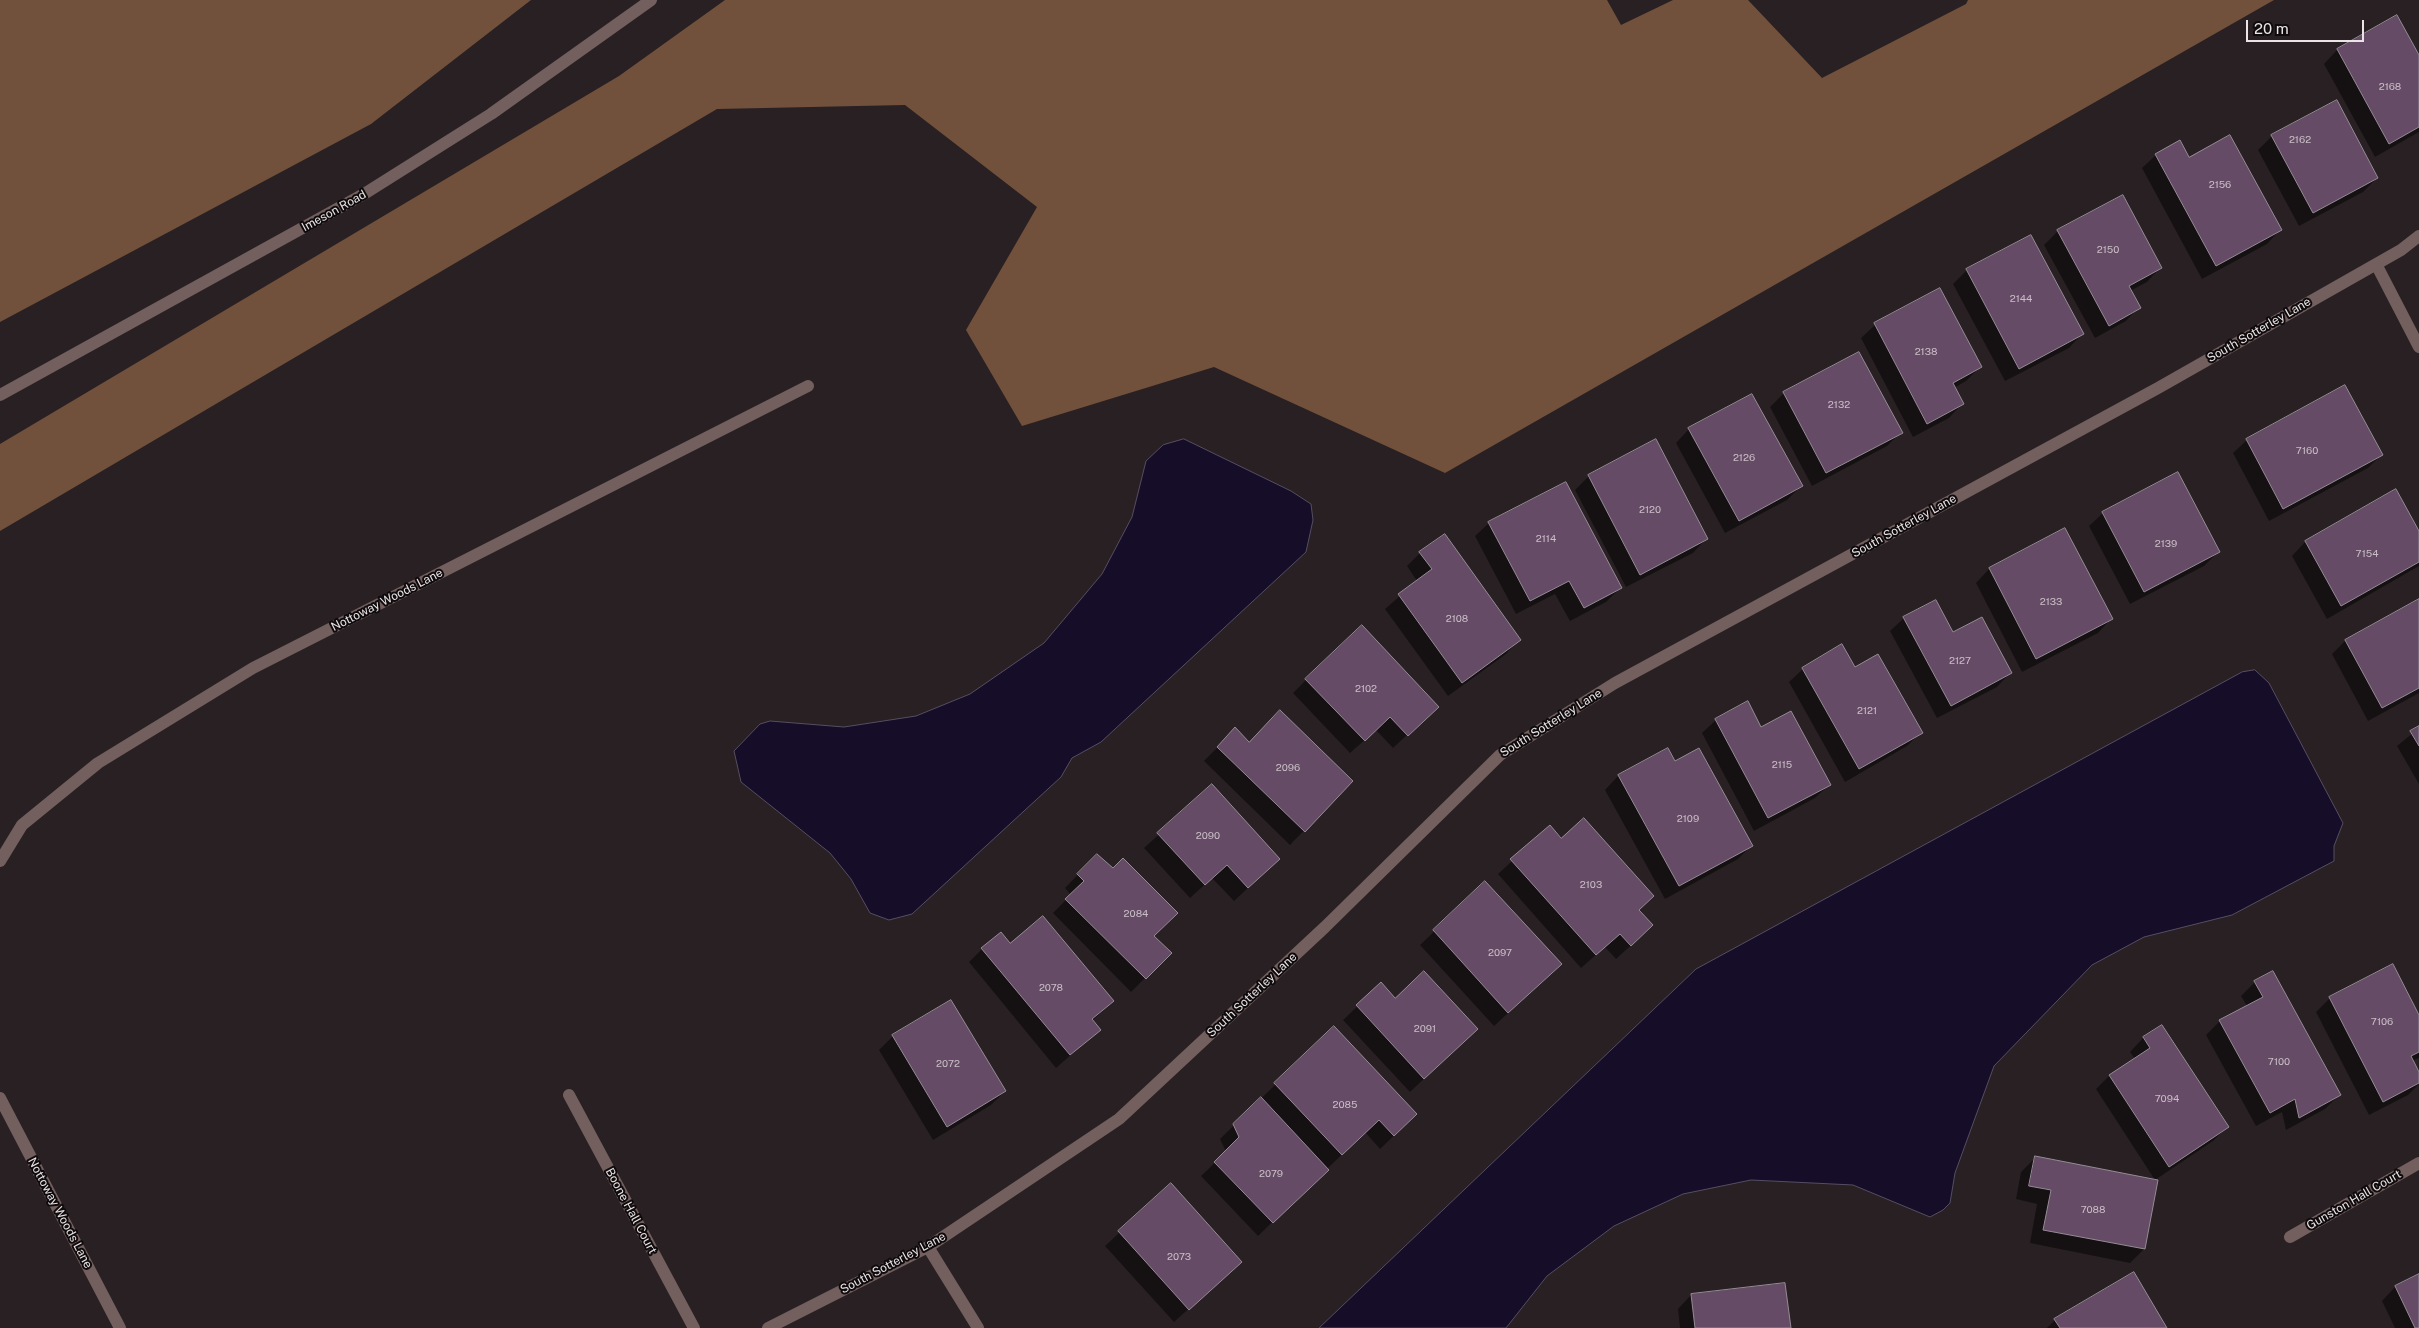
<!DOCTYPE html>
<style>
body{margin:0}
#map{position:relative;width:2419px;height:1328px;overflow:hidden;background:#292023;font-family:"Public Sans",sans-serif}
canvas{display:block}
.scale{position:absolute;left:2246px;top:20px;width:118px;height:22px;box-sizing:border-box;border:2px solid #eae4e6;border-top:0;padding-left:6px;font-size:15px;line-height:18px;white-space:nowrap;color:#eae4e6;-webkit-text-stroke:4px #0f0b0c;paint-order:stroke}
</style>
<div id="map">
<canvas width="2419" height="1328"></canvas>
<div class="scale">20 m</div>
</div>
<script>
const context = document.querySelector('canvas').getContext('2d');
context.lineJoin = 'round';
function fillPath(path, color) { context.fillStyle = color; context.fill(path, 'evenodd'); }
function stroke(path, color, width, dash) { context.strokeStyle = color; context.lineWidth = width; context.lineCap = dash ? 'butt' : 'round'; context.setLineDash(dash || []); context.stroke(path); }
function label(font, color, halo, rows, align = 'center') {
  context.font = font + ' "Public Sans",sans-serif'; context.lineWidth = 4; context.setLineDash([]); context.textBaseline = 'middle'; context.strokeStyle = halo; context.fillStyle = color; for (const [text, x, y, turn = 0] of rows) {
    context.save(); context.translate(x, y); context.rotate((+turn || 0) * Math.PI / 180); context.textAlign = isNaN(turn) ? turn : align; if (halo) context.strokeText(text, 0, 0); context.fillText(text, 0, 0); context.restore();
  }
}
const forest = new Path2D(`
 M0,0H531L371,124L0,322Z
 M725,0H1607L1621,25L1673,0H1748L1822,78L1966,4L1968,0H2274L1445,473L1214,367L1022,426L966,330L1037,207L905,105L717,109L0,531V444L619,76Z`);
const water = new Path2D(`
 M1184,439L1291,491L1311,504L1313,520L1306,552L1101,742L1072,758L1061,777L912,914L889,920L870,913L851,879L830,853L741,782L734,751L760,724L770,721L844,727L916,716L970,694L1044,643L1102,574L1132,517L1146,461L1163,445Z
 M2255,670L2269,683L2343,823L2334,846V861L2232,915L2144,937L2092,965L1994,1066L1955,1173L1950,1203L1943,1210L1930,1217L1853,1185L1751,1180L1683,1194L1614,1226L1547,1276L1506,1328H1319L1696,969L2242,672Z`);
const shadow = new Path2D(`
 M2337,50L2419,58V132L2375,157L2324,64Z
 M2272,136L2377,178L2363,192L2299,226L2258,150Z
 M2156,155L2280,230L2267,244L2202,279L2142,168Z
 M2058,231L2160,268L2147,282L2130,291L2139,307L2126,321L2095,338L2044,245Z
 M1967,270L2082,334L2069,348L2005,381L1953,284Z
 M1939,290L1980,367L1966,381L1954,388L1962,404L1949,418L1913,437L1861,338L1875,325Z
 M1784,393L1901,432L1887,446L1812,486L1770,407Z
 M1689,429L1801,486L1787,500L1725,533L1676,443Z
 M2247,440L2381,455L2368,468L2269,521L2233,453Z
 M1589,476L1706,539L1693,553L1626,587L1575,490Z
 M2395,491L2419,534V566L2327,619L2292,556L2305,542Z
 M2103,513L2218,552L2204,566L2130,604L2089,526Z
 M1489,523L1620,588L1606,602L1570,621L1555,594L1516,614L1475,536Z
 M2065,530L2111,619L2098,633L2022,672L1976,583L1989,569Z
 M1420,553L1519,640L1506,654L1448,696L1385,609L1417,581L1407,566Z
 M2419,600V693L2368,721L2332,654L2345,641Z
 M1904,618L1952,634L2010,673L1997,687L1937,718L1890,631Z
 M1803,669H1854L1921,732L1907,746L1845,782L1789,682Z
 M1306,680L1423,720L1393,748L1376,730L1350,753L1293,693Z
 M1716,720L1761,728L1829,785L1815,798L1754,831L1702,733Z
 M2419,728V784L2397,746Z
 M1222,743H1249L1351,782L1290,845L1204,761Z
 M1668,749L1675,763L1751,846L1738,859L1665,899L1605,790L1618,776Z
 M1212,786L1264,873L1234,901L1212,878L1190,898L1144,848Z
 M1550,826L1638,911V939L1616,959L1605,947L1581,968L1498,874Z
 M1097,855L1153,936L1170,953L1131,992L1053,913L1071,895L1065,888Z
 M1485,883L1546,978L1494,1026L1420,945Z
 M1010,945L1113,1001L1092,1021L1099,1030L1056,1068L969,962L982,949Z
 M2255,982L2339,1095L2325,1109L2286,1130L2282,1112L2256,1126L2206,1035L2220,1021L2247,1006L2241,996Z
 M1381,984L1395,1000L1462,1043L1410,1092L1343,1020Z
 M2330,998L2419,1017V1058L2412,1061L2419,1075V1084L2408,1095L2369,1115L2316,1012Z
 M1334,1027L1402,1128L1380,1149L1365,1132L1258,1236L1201,1176L1226,1152L1220,1139Z
 M2161,1027L2227,1127L2213,1141L2155,1180L2096,1089L2110,1075L2135,1059L2130,1052L2143,1038Z
 M893,1036L1005,1091L991,1105L933,1140L879,1050Z
 M2035,1158L2144,1249L2130,1263L2030,1243L2037,1204L2016,1199L2021,1172Z
 M1171,1185L1226,1275L1174,1322L1105,1246Z
 M2419,1276V1328H2395L2382,1301L2395,1287Z
 M1691,1295L1790,1328H1680L1678,1309Z
 M2055,1320L2165,1328H2047Z`);
const building = new Path2D(`
 M2397,15L2419,55V127L2389,144L2337,49Z
 M2337,100L2378,178L2313,213L2271,135Z
 M2230,135L2282,230L2216,266L2155,154L2180,140L2189,157Z
 M2123,195L2162,268L2129,286L2141,308L2109,326L2057,230Z
 M2031,235L2084,334L2019,369L1966,269Z
 M1940,288L1982,367L1953,383L1964,404L1927,424L1874,323Z
 M1859,352L1903,433L1826,473L1783,392Z
 M2345,385L2383,455L2283,509L2246,439Z
 M1752,394L1803,486L1739,521L1688,428Z
 M1656,439L1708,539L1640,575L1588,475Z
 M2178,472L2220,552L2144,592L2102,512Z
 M1566,482L1622,588L1584,608L1569,581L1530,601L1488,522Z
 M2396,489L2419,531V562L2341,606L2305,541Z
 M2065,528L2113,619L2036,659L1989,568Z
 M1445,534L1521,640L1462,683L1398,594L1432,569L1419,552Z
 M2419,599V688L2382,708L2345,640Z
 M1936,600L1953,632L1982,617L2012,673L1951,706L1903,617Z
 M1362,625L1439,707L1408,736L1390,717L1365,741L1305,679Z
 M1842,644L1855,667L1878,654L1923,733L1859,769L1802,668Z
 M1748,701L1761,727L1791,711L1831,785L1768,818L1715,719Z
 M1280,710L1353,781L1305,832L1217,747L1235,727L1249,742Z
 M2419,726V746L2410,731Z
 M1668,748L1675,761L1699,748L1753,846L1679,886L1618,775Z
 M1212,784L1280,859L1248,888L1227,865L1205,885L1157,833Z
 M1584,818L1654,896L1639,910L1653,925L1631,946L1620,934L1596,955L1510,859L1550,825L1561,838Z
 M1097,854L1113,868L1123,858L1178,913L1154,936L1172,953L1146,979L1065,899L1084,881L1077,874Z
 M1485,881L1562,964L1508,1013L1433,930Z
 M1043,916L1114,1001L1092,1019L1101,1030L1070,1055L981,948L1001,932L1010,943Z
 M2393,964L2419,1015V1052L2411,1056L2419,1072V1083L2383,1102L2329,997Z
 M1424,971L1478,1029L1424,1079L1356,1005L1381,982L1395,998Z
 M2273,971L2341,1095L2299,1118L2295,1099L2270,1113L2219,1020L2263,997L2254,981Z
 M951,1000L1006,1091L947,1127L892,1035Z
 M2162,1025L2229,1127L2169,1167L2109,1075L2150,1048L2143,1037Z
 M1334,1026L1417,1114L1394,1136L1379,1120L1342,1155L1274,1083Z
 M1261,1097L1329,1170L1273,1223L1214,1162L1239,1137L1233,1124Z
 M2035,1156L2158,1180L2145,1249L2043,1230L2051,1190L2029,1186Z
 M1171,1183L1242,1262L1189,1310L1118,1231Z
 M2134,1272L2167,1328H2060L2054,1319Z
 M2419,1274V1328H2415L2395,1286Z
 M1785,1283L1791,1328H1695L1691,1294Z`);
const minor = new Path2D(`
 M2376,264L2419,347
 M0,395L364,194L491,114L651,0
 M0,861L22,825L98,763L253,668L808,386
 M569,1095L694,1328
 M0,1098L120,1328
 M2290,1237L2419,1163
 M928,1247L978,1328
 M768,1328L928,1247L1119,1119L1325,927L1500,755L1615,683L2158,388L2401,250L2419,236`);
const numberNames = [
 ["2168",2390,87],
 ["2162",2300,140],
 ["2156",2220,185],
 ["2150",2108,250],
 ["2144",2021,299],
 ["2138",1926,352],
 ["2132",1839,405],
 ["7160",2307,451],
 ["2126",1744,458],
 ["2120",1650,510],
 ["2114",1546,539],
 ["2139",2166,544],
 ["7154",2367,554],
 ["2133",2051,602],
 ["2108",1457,619],
 ["2127",1960,661],
 ["2102",1366,689],
 ["2121",1867,711],
 ["2115",1782,765],
 ["2096",1288,768],
 ["2109",1688,819],
 ["2090",1208,836],
 ["2103",1591,885],
 ["2084",1136,914],
 ["2097",1500,953],
 ["2078",1051,988],
 ["7106",2382,1022],
 ["2091",1425,1029],
 ["7100",2279,1062],
 ["2072",948,1064],
 ["7094",2167,1099],
 ["2085",1345,1105],
 ["2079",1271,1174],
 ["7088",2093,1210],
 ["2073",1179,1257]
];
const streetNames = [
 ["Imeson Road",334,211,-29],
 ["South Sotterley Lane",2259,330,-30],
 ["South Sotterley Lane",1904,526,-29],
 ["Nottoway Woods Lane",387,600,-27],
 ["South Sotterley Lane",1551,723,-32],
 ["South Sotterley Lane",1252,995,-43],
 ["Gunston Hall Court",2354,1200,-30],
 ["Boone Hall Court",631,1211,62],
 ["Nottoway Woods Lane",60,1213,62],
 ["South Sotterley Lane",893,1263,-28]
];
fillPath(forest, '#72513c');
fillPath(water, '#160d29');
stroke(water, '#564e62', 1);
fillPath(shadow, '#0007');
fillPath(building, '#654b66');
stroke(building, '#948c94', 1);
stroke(minor, '#725f5e', 12);
label('10px', '#c9bec6', null, numberNames);
label('12px', '#eae4e6', '#0f0b0c', streetNames);
</script>
